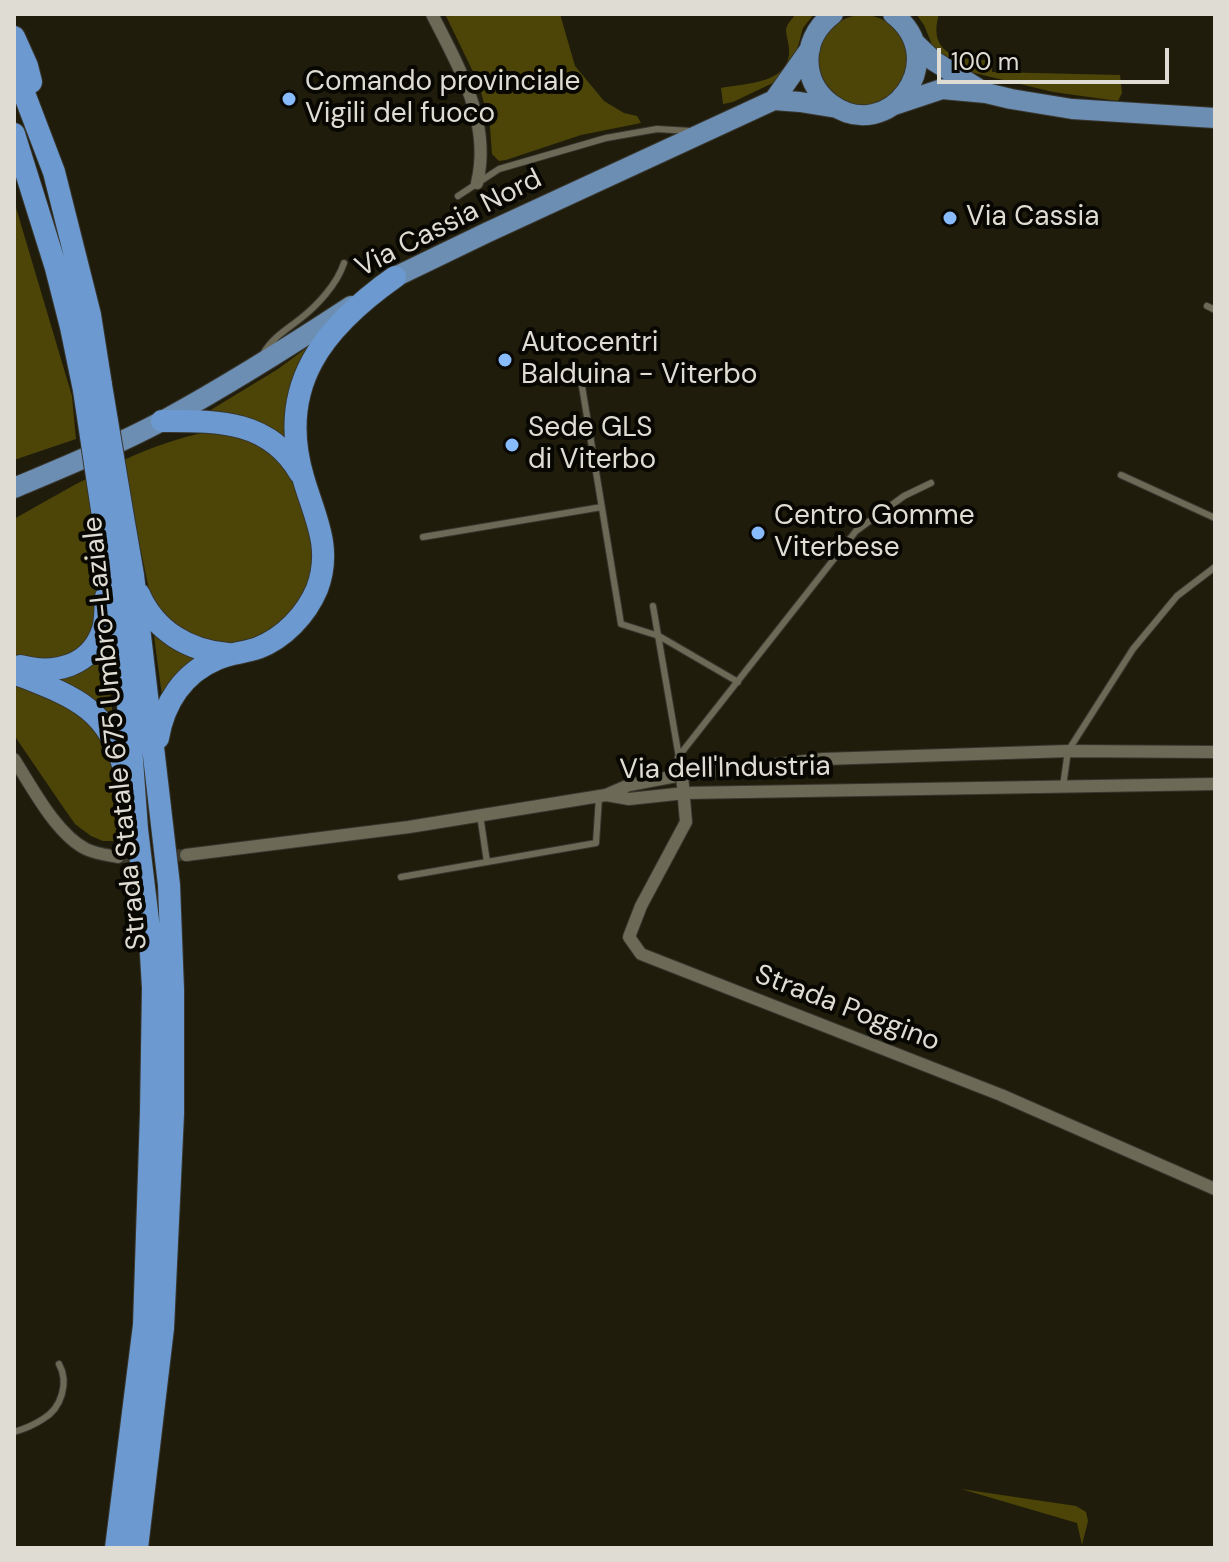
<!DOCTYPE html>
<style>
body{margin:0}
#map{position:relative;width:1229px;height:1562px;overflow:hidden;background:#1f1c0c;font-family:"DM Sans",sans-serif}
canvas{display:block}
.frame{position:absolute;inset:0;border:16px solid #dfddd3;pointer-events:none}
.scale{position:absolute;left:937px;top:48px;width:232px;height:36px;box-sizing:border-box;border:4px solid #dfddd3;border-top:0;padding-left:10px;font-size:24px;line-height:28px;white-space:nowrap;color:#dfddd3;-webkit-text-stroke:6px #080702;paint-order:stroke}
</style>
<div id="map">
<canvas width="1229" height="1562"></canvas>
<div class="frame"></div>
<div class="scale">100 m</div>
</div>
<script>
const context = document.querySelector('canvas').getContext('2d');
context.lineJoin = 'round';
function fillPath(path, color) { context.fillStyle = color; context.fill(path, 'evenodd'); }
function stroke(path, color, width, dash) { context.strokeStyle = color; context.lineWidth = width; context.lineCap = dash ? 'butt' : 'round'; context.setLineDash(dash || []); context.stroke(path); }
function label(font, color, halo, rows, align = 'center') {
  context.font = font + ' "DM Sans",sans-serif'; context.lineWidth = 8; context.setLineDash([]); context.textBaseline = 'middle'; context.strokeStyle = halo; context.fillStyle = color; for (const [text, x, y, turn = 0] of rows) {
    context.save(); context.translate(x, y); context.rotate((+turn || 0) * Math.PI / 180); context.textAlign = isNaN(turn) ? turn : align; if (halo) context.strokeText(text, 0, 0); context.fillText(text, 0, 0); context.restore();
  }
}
const green = new Path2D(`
 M445,14H560L575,66L604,101L624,113L637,116L641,123L581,135L506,160L499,161L492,154L490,127L479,84Z
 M796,14H814L803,28L795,57L779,80L733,102L723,104L721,88C746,83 792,84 789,48C787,29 781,31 796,14Z
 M916,14H939C927,54 959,61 991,60L992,72L1120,75L1122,93L1118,101L1053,92L958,69L933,47L924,25Z
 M818 60a45 45 0 1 1 90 0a45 45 0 1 1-90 0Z
 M14,201L72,396L76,439L14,460Z
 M320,338L291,444L204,414L278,369Z
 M208,432L233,435L255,443L273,456L294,481L314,548L312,572L303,596L279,625L255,639L227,646L183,635L151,599L133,513L92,527C103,593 111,677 14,655V519C73,486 141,444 208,432Z
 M154,636L174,650L198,660L162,696Z
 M105,641L114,727L53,677Z
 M14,683L68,705L98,731L115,770L120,813L121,841H103L91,836L75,824L61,804L14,735Z
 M961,1489L1076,1506L1086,1512L1088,1521L1082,1545L1077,1523Z`);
const minorTunnel = new Path2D(`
 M118,857L186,855`);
const service = new Path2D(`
 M458,196L499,169L606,138L657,129L691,131
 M1207,306L1215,310
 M263,354C272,338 286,330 300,319C318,305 337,284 344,263
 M580,374L621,624L659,636L738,682
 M1121,475L1215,518
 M423,537L602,507
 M653,606L682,775
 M678,757L856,531L904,496L931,483
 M1063,786L1068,751L1133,649L1177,596L1215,567
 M480,815L487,862
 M401,877L596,843L599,797
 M14,1432C24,1429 34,1425 43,1419C62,1408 69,1382 59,1364`);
const minor = new Path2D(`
 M432,14C458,66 492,122 477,183
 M14,759C32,787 56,834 86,849C96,854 107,855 118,857
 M682,775L686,822L641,906L629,937L641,954L1001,1095L1215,1189
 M606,795L629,799L685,793L1215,784
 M186,855L409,827L606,795L629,785L682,775L823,759L1068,751L1215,752`);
const primary = new Path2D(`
 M833,14C816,27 806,46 809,68C811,82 819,95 831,104C888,146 953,60 893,14
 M915,43L934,61L982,91
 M774,100L800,102L837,108
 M894,105L942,89L986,93L1011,99L1072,109L1215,118
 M381,286L395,277L486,233L774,100L810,49
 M14,488C64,467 115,446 164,420C228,385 290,346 351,306`);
const trunk = new Path2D(`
 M14,37L27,66L31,82
 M14,67L54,172L90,315L101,385
 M14,134L56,268L71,327L84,390
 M162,421C216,421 269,419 300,473
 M123,517L133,575L169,885L173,990V1114L163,1328L137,1548
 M104,523L127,691L137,829L150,937L153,988L151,1113L144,1325L116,1548
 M139,594C155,631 189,651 228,654
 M20,666C54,675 91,667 103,629C106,619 105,608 106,597
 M14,673C69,695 108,706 124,769
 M158,738C164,703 183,673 217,659C230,653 244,653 258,648C284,638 306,615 317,589C333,547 314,516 303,477C276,385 324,327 395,277`);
const trunkBridge = new Path2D(`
 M101,385L123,517
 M84,390L104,523`);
const markers = [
 [289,99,8,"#88bbfc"],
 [950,218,8,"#88bbfc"],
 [505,360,8,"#88bbfc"],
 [512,445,8,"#88bbfc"],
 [758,533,8,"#88bbfc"]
];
const poiNames = [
 ["Comando provinciale",305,83],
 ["Vigili del fuoco",305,115],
 ["Via Cassia",966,218],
 ["Autocentri",521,344],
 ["Balduina - Viterbo",521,376],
 ["Sede GLS",528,429],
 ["di Viterbo",528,461],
 ["Centro Gomme",774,517],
 ["Viterbese",774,549]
];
const streetNames = [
 ["Via Cassia Nord",449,224,-27],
 ["Strada Statale 675 Umbro-Laziale",116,733,-96],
 ["Via dell'Industria",725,769,-1],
 ["Strada Poggino",847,1009,21]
];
fillPath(green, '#4d4508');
stroke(minorTunnel, '#3c392a', 12, [12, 6]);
stroke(service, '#38362e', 8);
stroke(minor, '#38362e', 14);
stroke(primary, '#38362e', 22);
stroke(trunk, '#38362e', 24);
stroke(service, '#6c6a57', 6);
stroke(minor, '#6c6a57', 12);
stroke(primary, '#6c8eb2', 20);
stroke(trunk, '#6c9ad0', 22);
stroke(trunkBridge, '#38362e', 24, []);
stroke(trunkBridge, '#6c9ad0', 22);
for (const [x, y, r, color] of markers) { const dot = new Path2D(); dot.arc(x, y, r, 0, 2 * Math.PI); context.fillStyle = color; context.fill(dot); stroke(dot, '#080702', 3); }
label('28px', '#dfddd3', '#080702', poiNames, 'left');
label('28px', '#dfddd3', '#080702', streetNames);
</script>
